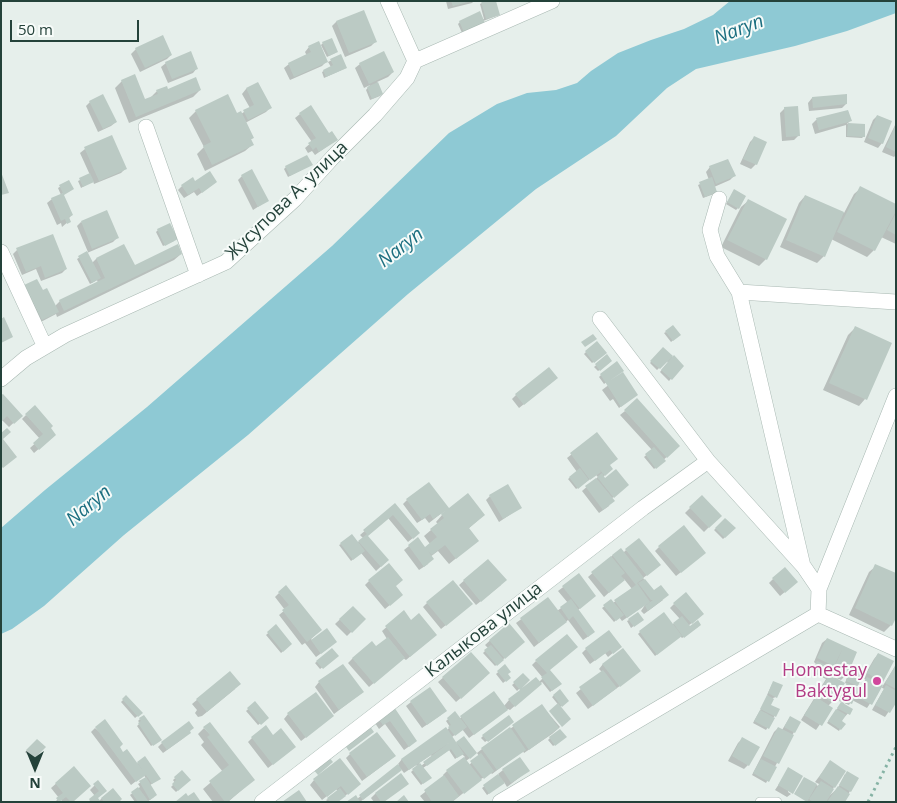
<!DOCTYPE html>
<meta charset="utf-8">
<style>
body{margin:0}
#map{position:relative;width:897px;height:803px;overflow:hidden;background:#e6efeb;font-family:"Open Sans",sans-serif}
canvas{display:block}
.frame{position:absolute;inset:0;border:2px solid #24423a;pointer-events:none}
.north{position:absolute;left:10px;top:743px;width:50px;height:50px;-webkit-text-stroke:4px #f7fbf9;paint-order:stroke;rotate:180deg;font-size:14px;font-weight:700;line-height:20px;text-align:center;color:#24423a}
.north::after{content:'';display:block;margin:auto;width:18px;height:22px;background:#24423a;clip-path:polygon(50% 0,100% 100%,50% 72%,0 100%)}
.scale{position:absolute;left:10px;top:20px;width:129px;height:22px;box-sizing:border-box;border:2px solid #24423a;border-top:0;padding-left:6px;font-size:15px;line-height:18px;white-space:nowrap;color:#24423a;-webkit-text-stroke:4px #f7fbf9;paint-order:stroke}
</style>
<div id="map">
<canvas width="897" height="803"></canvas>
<div class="frame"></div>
<div class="north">N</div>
<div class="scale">50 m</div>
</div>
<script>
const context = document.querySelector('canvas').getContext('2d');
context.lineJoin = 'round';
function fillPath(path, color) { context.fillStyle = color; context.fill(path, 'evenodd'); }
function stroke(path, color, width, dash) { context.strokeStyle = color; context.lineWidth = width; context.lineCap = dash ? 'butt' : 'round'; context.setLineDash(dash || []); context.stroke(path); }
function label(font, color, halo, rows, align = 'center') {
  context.font = font + ' "Open Sans",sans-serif'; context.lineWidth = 4; context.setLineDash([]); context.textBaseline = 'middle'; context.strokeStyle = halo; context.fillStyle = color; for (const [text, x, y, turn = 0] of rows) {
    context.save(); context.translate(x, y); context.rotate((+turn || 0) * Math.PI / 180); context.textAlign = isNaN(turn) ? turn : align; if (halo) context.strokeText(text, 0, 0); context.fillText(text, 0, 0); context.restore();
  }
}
const water = new Path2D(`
 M730,1H896V13L847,31L795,46L696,69L667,88L616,136L536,189L408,294L248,435L124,535L44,606L12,629L1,634V528L45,490L147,407L332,246L449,133L497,104L527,93L556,90L577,83L591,71L618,53L651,40L684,29L713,15Z`);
const shadow = new Path2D(`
 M446,1H474L472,3L448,9Z
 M482,3L499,15L483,21L462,33L458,24L460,22L484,19L480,4Z
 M363,11L376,41L371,46L345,57L332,26L336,22Z
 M323,43L335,53L327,57L321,45Z
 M309,47L326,62L322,66L290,80L284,68L289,64L307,56L305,52Z
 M136,49L171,55L167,59L140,72L131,54Z
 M340,56L346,68L324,78L322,72L331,67L328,62Z
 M166,63L197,68L193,73L168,83L161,67Z
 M360,64L393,72L388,77L377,82L382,94L380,96L370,100L366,90L370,85L364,88L355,68Z
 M122,81L145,100L150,98L157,91L200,90L193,97L129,123L115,88Z
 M258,84L270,108L266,112L245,123L253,138L250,140L252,145L245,151L205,171L197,154L204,147L189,118L196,111L241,114L250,108L242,94L246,89Z
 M812,98L846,104L842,108L809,111L808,103Z
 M90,102L116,122L111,126L98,132L86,106Z
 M785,108L799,135L794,140L782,141L780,113Z
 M848,111L850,121L847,124L864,125V136L862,138L846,137V125L815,134L812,124L816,120Z
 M300,114L329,134L336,140L315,155L312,151L308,153L305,148L312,142L295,118Z
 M877,116L882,143L878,148L864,142L873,120Z
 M896,123V155L894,157L882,152Z
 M754,138L766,143L756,164L751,169L740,164L750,142Z
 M85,149L126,168L121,173L94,184L93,181L81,188L78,181L90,175L80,153Z
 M309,166L288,177L284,169L286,167Z
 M710,167L734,176L730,180L714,187L716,192L714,194L703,198L698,185L709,180L706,172Z
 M242,176L267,201L253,210L238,180Z
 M68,182L62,195L72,215L68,219L69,221L62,227L61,223L57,225L47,203L52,199L61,195L58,188Z
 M195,182H216L197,196L194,192L184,198L178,190L182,186Z
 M861,188L896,206V244L881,237L874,250L867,257L831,239L824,256L817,263L780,247L799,203L805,196L844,213L854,194Z
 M733,193L738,208L736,210L726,204Z
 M748,201L766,259L759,266L721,247L741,207Z
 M81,222L117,238L113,242L87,253L92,263L96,259L124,246L134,267L181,254L174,260L57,317L56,314L37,324L21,291L42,292L55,306L60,301L98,283L97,280L90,284L77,259L88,252L77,226Z
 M158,230L174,241L163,246L156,232Z
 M17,250L66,269L62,273L41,281L36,269L22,275L13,254Z
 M855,328L865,399L859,406L823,390L848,335Z
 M666,332L677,337L671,342L664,333Z
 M663,349L682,366L669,381L660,372L668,362L666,361L657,370L650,363Z
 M586,352L603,355L592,363L584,354Z
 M607,356L609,363L598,371L594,367Z
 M620,372L604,384L599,377L601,375Z
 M623,374L635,396L619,408L613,399L610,401L602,390Z
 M552,382L519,408L512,399L516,395Z
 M1,397L21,416L9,427L2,420Z
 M625,411L678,446L654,469L644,457L652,450L620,415Z
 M26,415L49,428L50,439L34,453L30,448L40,439L22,419Z
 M597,434L609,466L607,473L603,477L605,479L628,485L611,499L609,506L599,513L582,491L598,477L596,475L576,489L568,479L577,472L567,458Z
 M490,496L520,508L499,522L486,500Z
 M702,496L720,516L704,532L685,513Z
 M407,500L443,512L429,523L425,518L417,523L403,504Z
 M395,505L414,537L408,542L388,518L367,536L388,560L376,571L361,553L351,561L339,545L341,544L357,543L363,538L360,535Z
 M442,515H484L468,529L470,547L449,564L438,551L430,557L428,564L419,570L404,550L409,546L425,549L430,544L424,536L438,524L436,522Z
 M725,520L734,528L723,539L714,530Z
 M659,547L700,557L676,576L655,551Z
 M626,550L655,569L643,578L653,592L663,600L644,614L641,611L645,605L622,621L619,617L614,622L602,608L611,601L613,603L632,589L624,579L604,597L588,577L613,555L623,553Z
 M488,560L501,585L476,605L459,585Z
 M876,566L891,625L884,632L849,615L869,572Z
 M579,575L590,600L578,610L589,636L583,640L568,620L534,647L516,623L548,599L557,611L568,603L558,591Z
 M773,579L792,586L780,596L769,583Z
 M369,581L394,586L397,599L385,609L365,585Z
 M279,593L320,630L311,639L312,640L331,646L316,657L305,643L302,645L279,615L285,610L275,597Z
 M427,603L467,608L441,629L423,607Z
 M674,604L698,618L688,626L690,628L698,627L682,638L680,636L655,656L638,634L640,632L672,625L680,619L670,608Z
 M353,607L364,619L347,636L335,624Z
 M404,612L411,621L431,639L406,660L403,658L369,687L348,663L353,658L376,648L387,639L382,631Z
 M629,620L640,621L631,628L627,621Z
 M508,624L519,646L495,666L483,653L488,648L485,645Z
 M276,626L291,644L281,653L266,635Z
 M827,639L856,652L847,672L852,668L857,685L854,688L859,690L866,680L863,678L874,659L878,654L882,681L879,685L882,687L896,665V701L885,717L872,710L884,689L881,687L867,708L852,700L849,705L844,703L843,705L851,710L841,721L840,729L839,731L827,723L842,702L839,701L847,684L845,683L849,672L841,680L834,677L832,702L828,706L831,708L816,730L801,720L826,679L812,673L816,664L814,662L822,643Z
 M620,647L608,657L605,653L590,664L582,653L586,649Z
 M332,650L337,656L320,669L315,663Z
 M471,654L484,678L456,702L438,682Z
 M536,661L549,670L558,686L550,692L542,682L510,710L508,709L469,738L462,729L452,737L447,744H456L464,738L476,753L466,761L469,765L479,756L477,753L482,749L542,706L560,727L552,734L524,753L523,751L492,774L491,773L481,779L452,802H425L420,796L444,777L443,775L447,771L465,757L462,754L455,759L449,750L423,768L428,779L421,785L411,772L417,766L416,765L404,773L401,769L360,802H348L357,799L399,765L398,764L402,759L447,730L450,727L446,721L455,713L459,719L494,693L504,706L509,700L539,682L543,678L532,665ZM431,755L432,757L421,766L419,763Z
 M603,664L635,675L588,709L576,693L602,672L599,669Z
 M505,666L506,674L509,678L503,683L496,674Z
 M230,672L235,689L202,716L198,717L195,713L197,710L192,704Z
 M523,675L528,680L517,691L512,685Z
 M319,682L363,692L334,714L315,687Z
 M772,684L776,697L773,698L769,705L778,710L766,730L753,723L768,696L767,695Z
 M560,691L568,701L560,707L552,697Z
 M126,697L141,713L135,718L121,702Z
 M411,702L441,715L422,728L406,706Z
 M255,703L267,718L258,725L246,711Z
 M393,709L411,745L404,750L385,724L379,729L375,723Z
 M288,714L328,720L301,741L284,719Z
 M790,717L794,732L766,783L752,775L774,732L778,728L782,730Z
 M140,719L158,741L151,746L137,726L140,723L138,721Z
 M511,724L485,742L481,738L483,736Z
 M95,728L118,747L123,753L136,764L138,763L157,780L149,786L154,797L147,802H135L130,795L140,787L138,784L146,779L144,775L131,785L91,732Z
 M204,728L253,780L228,802H213L203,789L223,772L201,745L204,742L198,734Z
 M273,736L290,751L268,768L248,742L252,738Z
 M552,736L563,739L553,746L548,740Z
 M185,737L163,753L158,747L162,743Z
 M742,739L748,765L744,769L728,761L738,743Z
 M37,740L44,747L32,759L25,752Z
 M350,754L390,760L362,781L346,758Z
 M830,762L834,787L829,796L838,788L845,774L850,791L844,802H807L804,778L820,787L821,785L815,782Z
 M74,768L72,802H63L61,800L55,802L59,798L51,788Z
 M789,769L788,792L791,794L787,797L775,790Z
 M503,770L528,771L507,787L504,782L487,795L482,788L499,775L498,774Z
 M182,772L189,780L176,792L171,787L175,783L173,780Z
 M401,775L384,802H374L371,798L375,794Z
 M314,780L355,788L337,802H328L326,800L328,799L338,792L336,789L322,800L310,785Z
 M98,782L105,791L97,798L99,801L102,798L118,802H88L95,796L90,790Z`);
const building = new Path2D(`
 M451,1H467L468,2L453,6Z
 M481,1H496L500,15L486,19Z
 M364,10L377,42L349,53L336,21Z
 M480,11L485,23L464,32L459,21Z
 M163,35L172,55L145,68L135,48Z
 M332,38L338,52L329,56L322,42Z
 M319,41L328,62L294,77L288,63L311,52L308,46Z
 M191,51L198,69L172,79L165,62Z
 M384,51L394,72L369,84L359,63Z
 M341,54L347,68L326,77L323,70L333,65L330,59Z
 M135,74L145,99L158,94L156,90L167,86L168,89L196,77L201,90L136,117L121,80Z
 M258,82L272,108L248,120L243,110L254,105L246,88Z
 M378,82L383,94L372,99L367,87Z
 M103,94L117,122L103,129L89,101Z
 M228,94L237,113L241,111L254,138L251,139L254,145L212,165L203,146L211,142L195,110Z
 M847,94V104L813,108L812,97Z
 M311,105L329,133L332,131L338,140L319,152L316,147L313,150L308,143L316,138L299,113Z
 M798,106L800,136L786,137L784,107Z
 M848,110L852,121L819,130L816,118Z
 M877,115L892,121L883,144L868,138Z
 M848,123L865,124V137L847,136Z
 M896,124V152L886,147Z
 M112,135L127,169L99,181L84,147Z
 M754,136L767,142L757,165L743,159Z
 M307,155L313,165L290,176L285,166Z
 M728,159L736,176L716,184L709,166Z
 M252,169L269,201L258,207L241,175Z
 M210,171L217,182L202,193L199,188L188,195L181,185L193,177L195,181Z
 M1,172L9,193L1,195Z
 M90,173L94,182L83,187L79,178Z
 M712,177L717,192L705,197L699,182Z
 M69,180L74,189L64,195L73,215L69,217L71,222L67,224L65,219L61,221L51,198L63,193L59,185Z
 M860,186L896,204V211L875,251L837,232Z
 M734,189L746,196L739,209L727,202Z
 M805,195L844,212L825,257L786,240Z
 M748,199L787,219L767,260L727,240Z
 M107,210L119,238L92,249L81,221Z
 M896,213V235L887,230Z
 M170,223L178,239L165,246L157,229Z
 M53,234L67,269L45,278L41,266L26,272L16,248Z
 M124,244L135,265L178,244L182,254L64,311L59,300L105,278L96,258Z
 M87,251L101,278L92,283L78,256Z
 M37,279L43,290L47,288L59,312L42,320L24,285Z
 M4,317L13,337L1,343V319Z
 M673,325L681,335L673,341L665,331Z
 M855,326L892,343L867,400L829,383Z
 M593,334L597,339L585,347L581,342Z
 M597,341L607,353L594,363L585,351Z
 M663,347L673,356L660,369L650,361Z
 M607,354L612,361L600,371L595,364Z
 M674,355L684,366L672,380L661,370Z
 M617,361L624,371L609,381L623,372L638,395L621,407L600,374Z
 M549,367L558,378L524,405L515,394Z
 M3,394L23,416L14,424L7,416L1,422V395Z
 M637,398L680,446L667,458L624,410Z
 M35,405L53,426L51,428L56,435L39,450L33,443L43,434L25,414Z
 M7,428L11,432L3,439L17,457L3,468L1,466V433Z
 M597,432L618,459L610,465L613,469L605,476L599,469L601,472L590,480L570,453Z
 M654,447L666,461L656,469L645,454Z
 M580,468L589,480L578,489L569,477Z
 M616,469L629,485L614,498L597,477L602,473L605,478Z
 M596,478L615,501L603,510L585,486Z
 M429,482L449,508L468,493L485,515L469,528L479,541L456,559L445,545L432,555L428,551L434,559L424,567L408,545L418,537L425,547L437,537L430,529L444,518L441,514L447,510L433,519L430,514L422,520L406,499Z
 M508,484L522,508L503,519L489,495Z
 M702,495L722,516L709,528L689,507Z
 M395,503L420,533L413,539L393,515L368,536L389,560L381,567L358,541L367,534L363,530Z
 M725,518L736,528L725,538L715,528Z
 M684,525L706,553L681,573L658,546Z
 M352,534L365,551L353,560L340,543Z
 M639,538L661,565L647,576L625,549Z
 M621,548L644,578L637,583L650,602L627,618L614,600L636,585L612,555Z
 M611,556L625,573L621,576L625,580L609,593L591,572Z
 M488,559L507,580L481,602L463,580Z
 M389,563L403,580L396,586L403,595L390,606L368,580Z
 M875,564L896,573V618L892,626L855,608Z
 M785,567L798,582L785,593L772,578Z
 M579,573L596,596L580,609L562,586Z
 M645,579L654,590L661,585L669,595L648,611L645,606L653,600H651L638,583Z
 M453,580L473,604L446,626L426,602Z
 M286,585L322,630L307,642L282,610L289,605L278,592Z
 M686,592L704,614L692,624L673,603Z
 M548,597L567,622L539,643L520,618Z
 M571,599L595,632L588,637L573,616L569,620L560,607Z
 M611,599L624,615L616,621L603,605Z
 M353,606L366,619L352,633L339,619Z
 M404,610L411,620L419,613L437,635L410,657L385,626Z
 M638,612L644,620L634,627L628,619Z
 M664,612L682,636L657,655L639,631Z
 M682,616L690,626L698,620L701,625L684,638L673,623Z
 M509,623L525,642L505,659L489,640Z
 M276,624L292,644L283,652L267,632Z
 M327,628L337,642L321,654L311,640Z
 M609,630L622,647L613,654L610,650L595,661L585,648Z
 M567,634L578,647L550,670L562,684L552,691L541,677L547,673L535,660Z
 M388,637L405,658L374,684L352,658L372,641L376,646Z
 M827,638L857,652L847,676L833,670L843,648L834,666L817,658Z
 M491,645L504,660L497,666L484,650Z
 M332,648L339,656L323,669L316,661Z
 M623,648L641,671L620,687L602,664Z
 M471,652L490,673L461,699L442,677Z
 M878,653L894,661L883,682L867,673Z
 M817,661L832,668L829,674L845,683L833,703L818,694L828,677L813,671Z
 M343,664L364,692L339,710L318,681Z
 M505,664L511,672L508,674L511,678L506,682L497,671Z
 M896,664V689L885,683Z
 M852,666L864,671L858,686L846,681Z
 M603,670L617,688L593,706L579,687Z
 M230,671L241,684L207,712L196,699Z
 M523,673L530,680L522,688L536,677L542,684L515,707L508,699L520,690L513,682Z
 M867,677L883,685L872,705L856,696Z
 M773,681L783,685L777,698L768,693Z
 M847,683L859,688L852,704L839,699Z
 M886,685L896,691V703L890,713L875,705Z
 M430,687L447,711L427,725L410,701Z
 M560,689L569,701L562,707L553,695Z
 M494,691L508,710L474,735L460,716Z
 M316,692L334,716L306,738L287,713Z
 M126,695L143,713L138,717L122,699Z
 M767,695L774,699L771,705L780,709L776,717L760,709Z
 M816,697L833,708L822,726L804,715Z
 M255,701L269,718L261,725L247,708Z
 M841,702L853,709L850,715L837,708Z
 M558,703L571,719L562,727L549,711Z
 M542,704L559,728L529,750L512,725Z
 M394,707L417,741L409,747L390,721L383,725L378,718Z
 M836,709L846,715L842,721L846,724L841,730L828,721Z
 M760,710L775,718L769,729L754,721Z
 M455,711L467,727L455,736L448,727L451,725L447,718Z
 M144,715L162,740L153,746L138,723L141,721L139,718Z
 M509,715L514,722L488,742L482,735Z
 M790,716L801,722L795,733L784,727Z
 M105,719L123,744L120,747L123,752L127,749L146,775L136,782L95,727Z
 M189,721L194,728L190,731L191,733L167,750L161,742Z
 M210,722L255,780L227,802H225L209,781L229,765L207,737L210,735L203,727Z
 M266,725L273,735L281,728L296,747L273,765L251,737Z
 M369,725L374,732L349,751L344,744Z
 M446,727L464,754L457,758L451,749L427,766L423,762L449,743L409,770L401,759Z
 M510,727L526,750L497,770L481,748Z
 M778,727L794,735L779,764L763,756Z
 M560,729L567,737L555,746L549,737Z
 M377,732L396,756L367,777L349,753Z
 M464,736L477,753L470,759L456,742Z
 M742,737L760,747L749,766L732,756Z
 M37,739L46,747L35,758L26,750Z
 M481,753L494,771L484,779L470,761Z
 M327,755L333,762L318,775L312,768Z
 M145,756L161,779L152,784L137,762Z
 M464,757L482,780L464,794L446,770Z
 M520,757L530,771L511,783L502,769Z
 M340,758L361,784L348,795L341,786L327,797L313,779Z
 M761,759L777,767L769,782L753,773Z
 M830,760L846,771L835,788L819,777Z
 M420,763L432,778L423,784L412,769Z
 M398,764L402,770L363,800L359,795Z
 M74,766L91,786L73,802H71L66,797L59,802L56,798L63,793L55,783Z
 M788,767L803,776L793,794L778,785Z
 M182,770L191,780L178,791L172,784L176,780L174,777Z
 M847,771L859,778L851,792L839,785Z
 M401,773L409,784L384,802H381L375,793Z
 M498,774L505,783L489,794L483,785Z
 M444,775L459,796L452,802H432L424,790Z
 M146,777L157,795L150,800L139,781Z
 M804,777L817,784L807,802L794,794Z
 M98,780L107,791L98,798L101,802H91L89,799L99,791L93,784Z
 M821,781L834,789L826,802H813L809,799Z
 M838,786L850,794L845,802H827Z
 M138,787L149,802H138L131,792Z
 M113,788L122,799L119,802H104L101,798Z
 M340,788L346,796L338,802H330L327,798Z
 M299,790L307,802H282Z
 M194,792L201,802H175L186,793L188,796Z
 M356,795L360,802H346Z
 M404,795L409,802H396Z`);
const path = new Path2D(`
 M868,802L896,747`);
const service = new Path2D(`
 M760,802H777`);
const minor = new Path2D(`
 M388,1L415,61
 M146,127L198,275
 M719,199L710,230L717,256L739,292L803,566
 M1,252L45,347
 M739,292L896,302
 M600,319L708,461L804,567L819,589L818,614L896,649
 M1,379L26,358L65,335L226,262L295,199L333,157L375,115L407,78L415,61L552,1
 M819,589L896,396
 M262,802L643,508L708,461
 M500,802L818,614`);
const markers = [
 [877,681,5,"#d1479c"]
];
const streetNames = [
 ["Жусупова А. улица",287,201,-44],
 ["Калыкова улица",484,630,-38]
];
const hotelNames = [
 ["Homestay",867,671],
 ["Baktygul",867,692]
];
const waterNames = [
 ["Naryn",739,30,-21],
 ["Naryn",401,248,-38],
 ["Naryn",89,506,-40]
];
fillPath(water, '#8ec9d4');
fillPath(shadow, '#0003');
fillPath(building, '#bbcac4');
stroke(service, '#a8b8b2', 10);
stroke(minor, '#a8b8b2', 16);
stroke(path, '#86b3a5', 3, [2.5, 4]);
stroke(service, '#fff', 9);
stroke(minor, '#fff', 15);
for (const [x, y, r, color] of markers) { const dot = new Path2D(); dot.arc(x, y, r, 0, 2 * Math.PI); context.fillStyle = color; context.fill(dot); stroke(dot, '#f7fbf9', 2); }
label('18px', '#24423a', '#f7fbf9', streetNames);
label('18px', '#b23c85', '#f7fbf9', hotelNames, 'right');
label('italic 19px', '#1c6f80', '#f7fbf9', waterNames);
</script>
